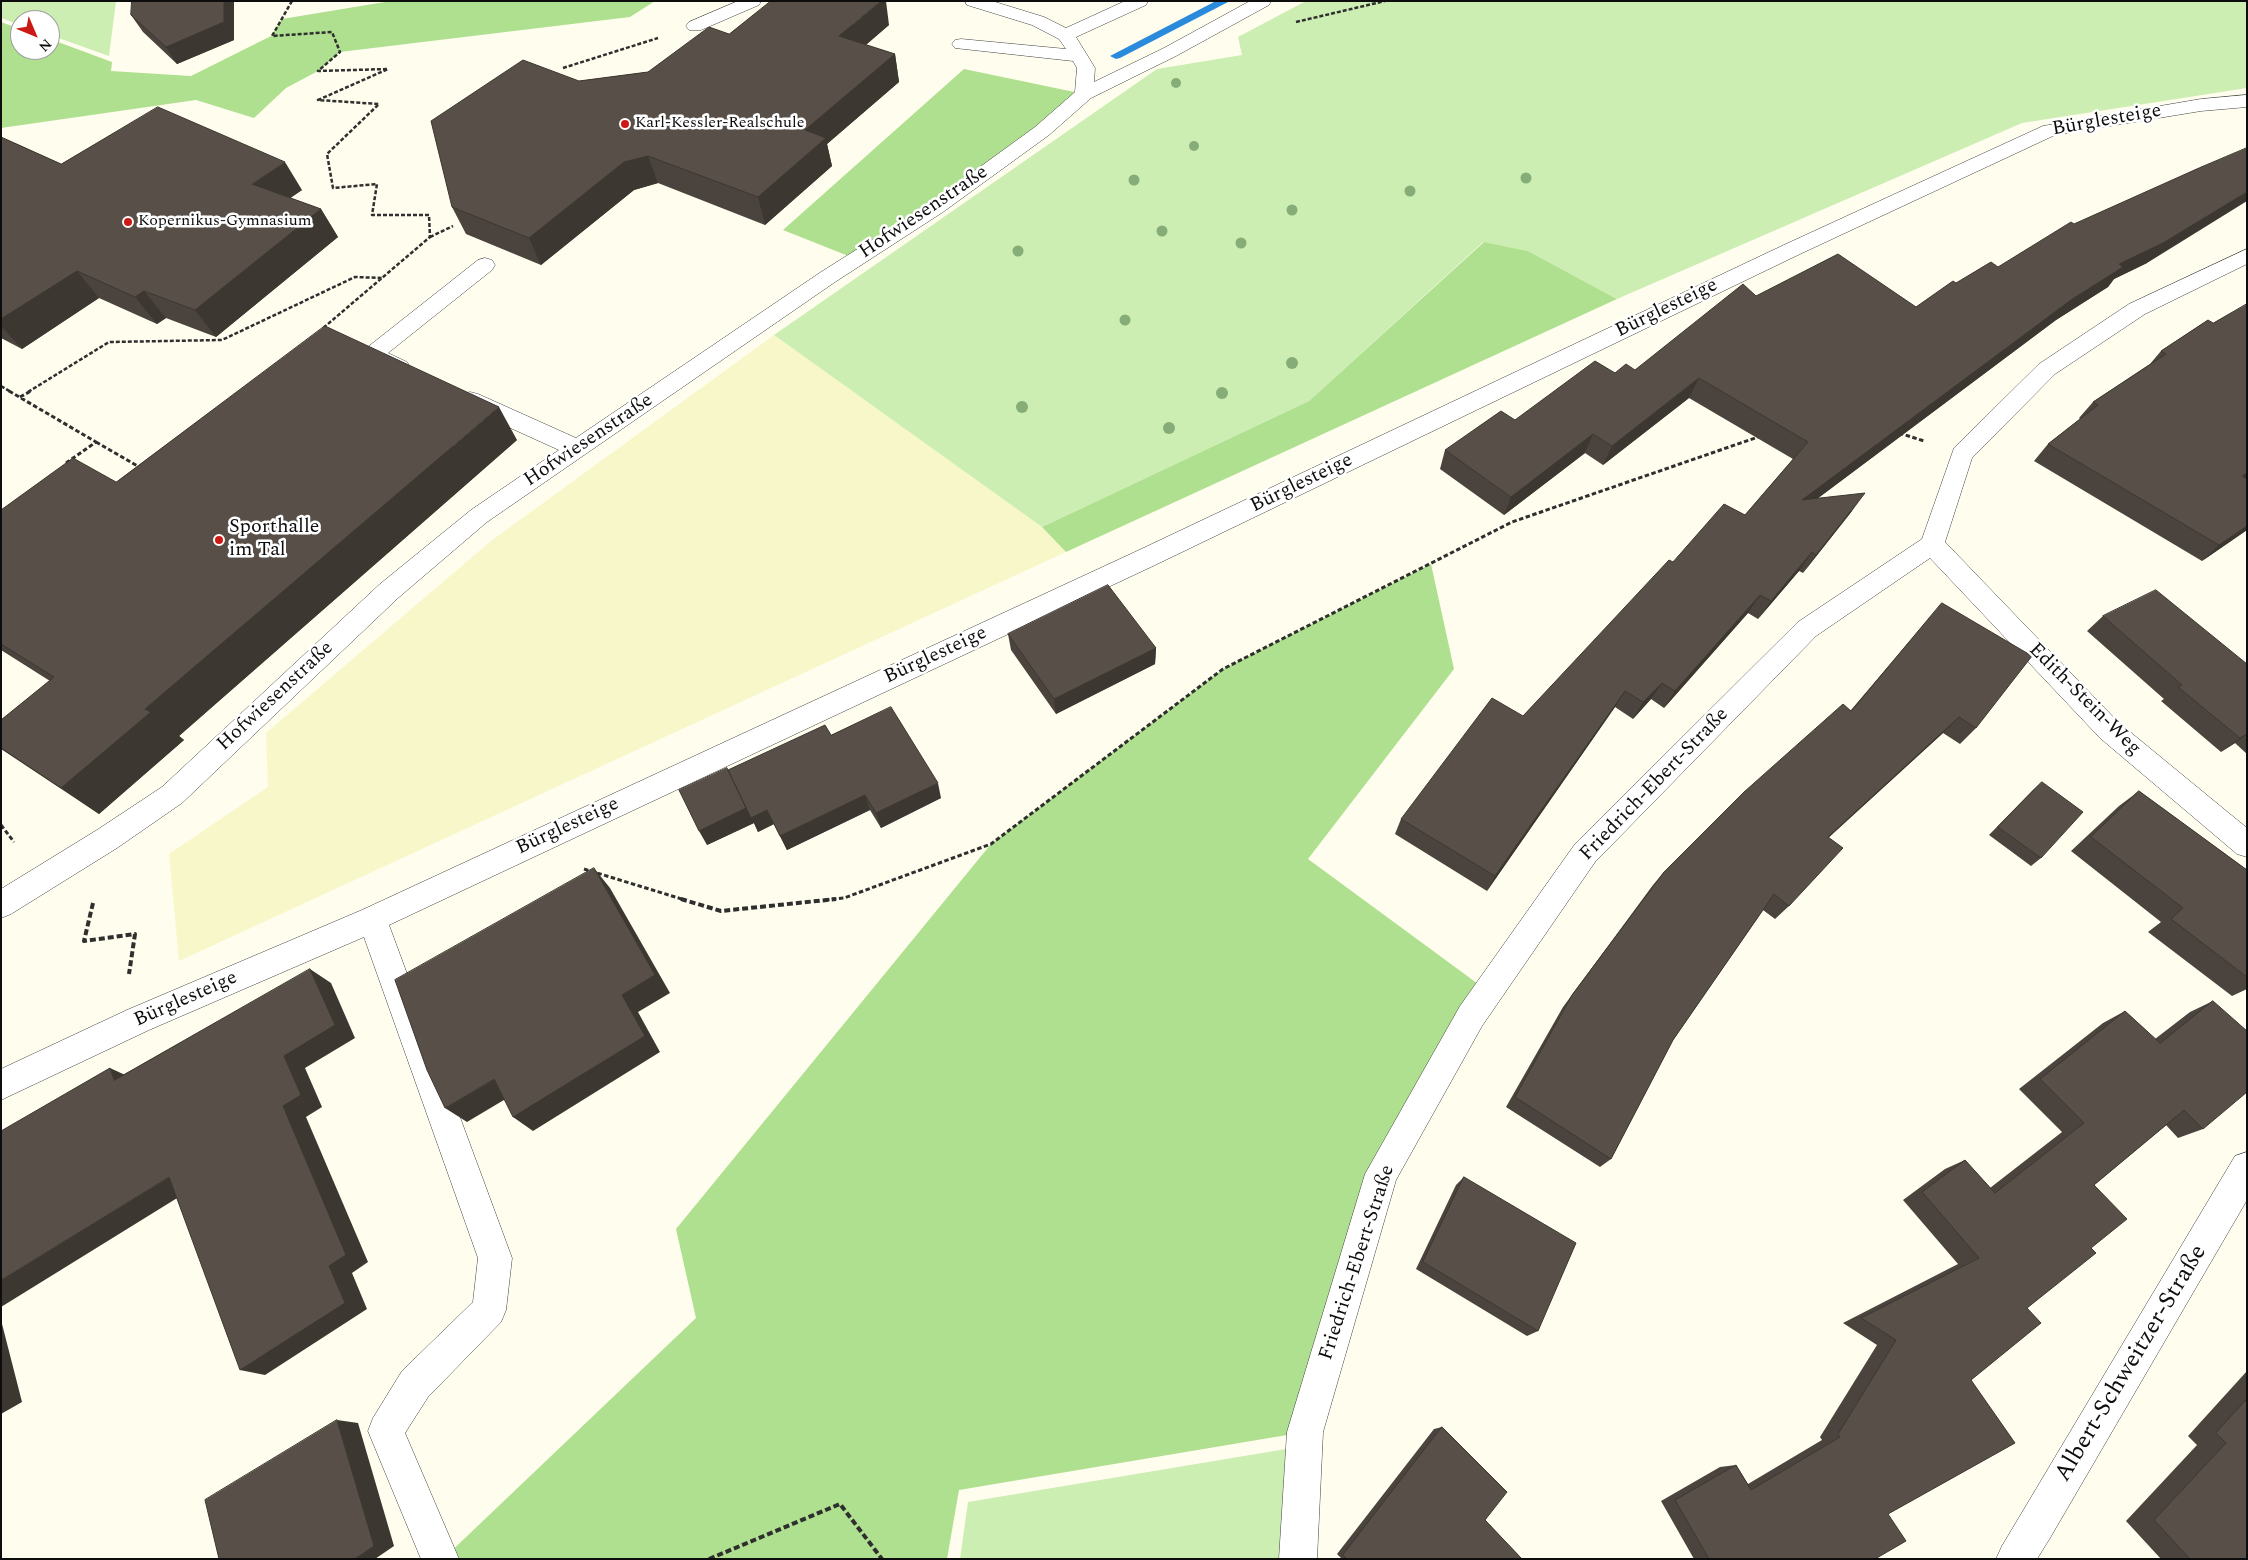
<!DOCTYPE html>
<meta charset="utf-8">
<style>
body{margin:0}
#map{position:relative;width:2248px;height:1560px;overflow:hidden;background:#fffded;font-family:Spectral,serif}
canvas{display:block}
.frame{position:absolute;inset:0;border:2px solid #0d0d0d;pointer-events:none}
.north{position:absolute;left:10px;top:10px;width:50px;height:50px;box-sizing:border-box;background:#fff;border:1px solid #9e9e9e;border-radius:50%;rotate:135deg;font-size:14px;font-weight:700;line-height:20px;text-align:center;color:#0d0d0d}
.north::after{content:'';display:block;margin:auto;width:18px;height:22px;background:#cc1916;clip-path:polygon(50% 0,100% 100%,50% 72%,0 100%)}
</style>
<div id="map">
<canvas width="2248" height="1560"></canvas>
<div class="frame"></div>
<div class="north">N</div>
</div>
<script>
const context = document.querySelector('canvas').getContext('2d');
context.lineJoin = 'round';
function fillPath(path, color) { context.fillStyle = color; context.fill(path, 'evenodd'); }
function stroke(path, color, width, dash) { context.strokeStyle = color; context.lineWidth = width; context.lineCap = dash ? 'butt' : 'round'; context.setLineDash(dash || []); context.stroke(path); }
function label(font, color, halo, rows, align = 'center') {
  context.font = font + ' Spectral,serif'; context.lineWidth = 5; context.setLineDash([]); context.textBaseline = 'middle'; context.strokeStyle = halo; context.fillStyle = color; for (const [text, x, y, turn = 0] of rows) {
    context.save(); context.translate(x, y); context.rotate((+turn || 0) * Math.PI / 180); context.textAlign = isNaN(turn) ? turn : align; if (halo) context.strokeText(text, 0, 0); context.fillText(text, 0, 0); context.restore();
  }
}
const farmland = new Path2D(`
 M774,335L1042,527L1066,552L179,961L169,854L268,787L266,733L491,541Z`);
const green = new Path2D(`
 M1,1H116L109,56L50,35V20H20V25L1,18Z
 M1306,1H2247V88L2022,123L1617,299L1528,251L1483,242L1309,401L1042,527L774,335L1157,69L1242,55L1238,37Z
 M1286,1449L1280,1559H960L968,1502Z`);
const forest = new Path2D(`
 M391,1H655L630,17L340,52L318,71L286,88L254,118L196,100L1,128V22L20,29V50H50V39L112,62L111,71L191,76L271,36L282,19Z
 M964,69L1084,94L856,259L783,230Z
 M1484,242L1528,251L1617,299L1066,552L1042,527L1309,401Z
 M1431,564L1454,669L1308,859L1489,992L1381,1174L1305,1432L959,1490L947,1559H443L696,1318L676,1229L991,844L1223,669Z`);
const stream = new Path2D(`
 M1216,1H1230L1120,58L1116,59L1110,56Z`);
const pathFar2 = new Path2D(`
 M292,1L272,36L332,32L340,52L318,71L388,69L318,100L379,104L327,154L333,188L377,184L372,215H429L430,237L322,329
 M1296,22L1385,1
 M563,68L658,38
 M430,237L453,226
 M1,386L11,392
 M28,392L109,342L222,340L355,277L383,278`);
const pathFar1 = new Path2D(`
 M9,391L96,442L66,463
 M20,397L31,391
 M1899,433L1924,441
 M96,442L141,468
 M1,825L14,842
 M584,869L685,900
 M825,900L844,898L991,844L1223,669L1512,522L1758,437`);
const path = new Path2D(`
 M681,899L721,911L836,899
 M93,903L84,941L135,934L129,974
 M709,1559L840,1504L882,1559`);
const lane = new Path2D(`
 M738,1H761L759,5L701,30H689L686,26L689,22Z
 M965,1H992L1044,17L1066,28L1125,1H1148L1146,5L1076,37L1095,68L1094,82L1164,48L1250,1H1271L1269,5L1176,56L1091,98L1049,135L943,212L835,282L487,522L398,598L182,803L117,848L11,914L1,918V889L97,830L162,787L380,584L471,510L559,450L462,406L459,400L462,394L470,392L478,394L576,438L821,272L929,204L1035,127L1075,92L1077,68L1073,61L955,48L952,44L955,40L961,39L1066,49L1059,39L1032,25L967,5Z
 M485,258L492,260L495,265L492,270L388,353L407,362L410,367L407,372L399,375L364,360L361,355L364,350L478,260Z`);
const street = new Path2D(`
 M2247,95V107L2201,111L2055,135L1800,254L1153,566L389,925L512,1258L506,1310L501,1322L428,1397L405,1433L459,1559H421L368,1431L373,1418L402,1371L473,1302L478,1258L364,937L149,1030L1,1100V1069L127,1010L362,910L1135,552L1786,244L2043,126L2201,99Z
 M2247,249V264L2145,314L2055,374L1972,458L1945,542L2118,722L2247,828V857L2237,854L2100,738L1930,558L1816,636L1595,862L1482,1026L1396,1180L1323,1432L1317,1559H1279L1287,1432L1365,1174L1460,1006L1575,844L1798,622L1922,539L1954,448L2039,364L2129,304Z
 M2247,1152V1200L2050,1538L2037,1559H1996L2002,1546L2235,1156Z`);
const trees = [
 [1176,83,5],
 [1194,146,5],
 [1526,178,5.5],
 [1134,180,5.5],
 [1410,191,5.5],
 [1292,210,5.5],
 [1162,231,5.5],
 [1241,243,5.5],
 [1018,251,5.5],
 [1125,320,5.5],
 [1292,363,6],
 [1222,393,6],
 [1022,407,6],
 [1169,428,6]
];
const wall = new Path2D(`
 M132,1H234V40L177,64L143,32L131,15Z
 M889,25L866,45L895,54L899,82L827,144L832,166L765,225L658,183L634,190L541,265L466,234L452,207L579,81L648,72L729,34Z
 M1,137L61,164L302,190L290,198L321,209L338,237L216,337L166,318L157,324L99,298L22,349L1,338Z
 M2147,263L2114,279L2108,287L2056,320L1817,499L1852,511L1803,573L1799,571L1758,619L1748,613L1664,708L1651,699L1633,719L1615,707L1487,891L1395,834L1401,819L1523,716L1673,562L1745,515L1793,459L1689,398L1603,465L1585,453L1504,515L1440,469L1445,450L1515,420L1615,373L1635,370L1756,296L1916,307L1956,283L1998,267Z
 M2208,320L2247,530L2202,561L2034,461L2048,444L2080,419L2079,418L2093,402L2150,364L2161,351Z
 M517,440L179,736L184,740L99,814L1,749V720L50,681L1,650V510L116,482Z
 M1942,603L1976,728L1960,744L1943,733L1829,837L1789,906L1775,919L1763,910L1673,1040L1611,1159L1600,1167L1506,1107L1563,1007L1653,885L1664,872L1851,710Z
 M2103,616L2247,664V754L2235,743L2221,752L2161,701L2164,699L2087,631Z
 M1008,634L1156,648L1155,664L1056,714L1011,650Z
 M831,735L941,798L881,828L870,810L787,850L774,824L758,832L754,823L707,845L729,772Z
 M2042,782L2041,858L2031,866L1989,835L2033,790Z
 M2139,791L2247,870V989L2232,996L2148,932L2161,922L2071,851L2119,806Z
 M2213,1001L2203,1129L2178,1138L2166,1125L2094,1185L2091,1248L2027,1308L1971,1380L1888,1514L1875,1559H1694L1661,1501L1720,1467L1736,1465L1748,1484L1822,1440L1820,1437L1877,1345L1843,1323L1958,1264L1903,1200L1945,1169L1965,1160L1990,1188L2062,1132L2019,1089L2103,1023L2125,1011L2155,1039L2190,1012Z
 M1464,1177L1538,1331L1527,1336L1416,1269L1456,1185Z
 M2247,1371V1559H2161L2126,1521L2197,1445L2188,1436Z
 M1442,1427L1485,1520L1522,1559H1342L1337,1554L1434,1429Z`);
const shadedWall = new Path2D(`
 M224,1H234V40L177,64L166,47Z
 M881,1H886L889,25L844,63L839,36Z
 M895,54L899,82L827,144L832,166L765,225L758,197L805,130Z
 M648,156L658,183L634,190L541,265L529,238L624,162Z
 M285,162L302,190L270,212L252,184Z
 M2247,192V201L2147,263L2114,279L2108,287L2056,320L1790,519L1802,500L2119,264Z
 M321,209L338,237L216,337L195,310Z
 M77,271L99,298L22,349L1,326V319Z
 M144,291L166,318L157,324L135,297Z
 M1699,378L1689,398L1603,465L1612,446Z
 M499,407L517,440L179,736L184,740L99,814L61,788L145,709Z
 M1593,434L1585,453L1504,515L1511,497Z
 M2247,473V480L2242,476Z
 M1865,493L1852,511L1803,573L1816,555Z
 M2247,526V530L2202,561L2219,545Z
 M1812,552L1799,571L1758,619L1771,601Z
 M1760,595L1748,613L1664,708L1675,691Z
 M1156,648L1155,664L1056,714L1054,699Z
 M1662,683L1651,699L1633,719L1643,702Z
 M1625,691L1615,707L1487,891L1495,876Z
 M1959,717L1943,733L1814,851L1828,837Z
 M2247,734L2235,743L2221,752L2240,738Z
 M938,783L941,798L881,828L876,813Z
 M735,784L767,810L774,824L758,832L754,823L707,845L699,831Z
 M865,795L870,810L787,850L780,836Z
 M594,868L610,888L670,993L638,1012L660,1052L533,1131L513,1117L622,995Z
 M310,969L331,983L355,1038L305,1068L322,1107L306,1117L368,1262L352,1273L367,1309L265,1375L240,1370L329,1266L283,1106L284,1056Z
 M110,1068L136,1080H114Z
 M494,1079L514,1094L467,1122L445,1108Z
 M169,1177L195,1187L1,1307V1280Z
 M1,1320L22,1402L1,1414Z
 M337,1420L358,1423L394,1546L375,1559H355Z`);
const building = new Path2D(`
 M132,1H224V22L166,47L131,15Z
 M771,1H881L839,36L895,54L805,130L826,138L758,197L648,156L624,162L529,238L452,207L431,121L523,60L579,81L648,72L709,27L729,34Z
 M158,107L285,162L252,184L321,209L195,310L144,291L135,297L77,271L1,319V137L61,164Z
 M2247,148V192L2163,243L2119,264L2123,267L2071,300L1802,500L1865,493L1816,555L1812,552L1771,601L1760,595L1675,691L1662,683L1643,702L1625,691L1495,876L1401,819L1492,698L1523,716L1669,560L1673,562L1724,504L1745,515L1808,442L1699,378L1612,446L1593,434L1511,497L1445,450L1501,411L1515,420L1595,361L1615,373L1626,364L1635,370L1743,284L1756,296L1838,254L1916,307L1953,281L1956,283L1991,262L1998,267L2071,222L2074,224L2199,168Z
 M2247,304V473L2242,476L2247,479V526L2219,545L2048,444L2098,405L2093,402L2166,354L2161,351L2208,320L2213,323Z
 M325,326L499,407L145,709L151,712L61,788L1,748V720L54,677L1,644V510L73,458L116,482Z
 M1108,585L1156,648L1054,699L1008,634Z
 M2156,590L2247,664V734L2240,738L2178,687L2182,685L2103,616Z
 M1942,603L2032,656L1976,728L1959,717L1828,837L1843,848L1789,906L1774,894L1673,1040L1611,1159L1515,1097L1572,995L1664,872L1744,792L1843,704L1851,711Z
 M891,707L938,783L876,813L865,795L780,836L767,810L751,818L728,770L825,725L831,735Z
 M727,768L746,808L699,831L679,790Z
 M2042,782L2083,812L2041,858L1998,827Z
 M2139,791L2247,870V977L2171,919L2183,908L2091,837Z
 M594,868L655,975L622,995L645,1036L513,1117L494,1079L445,1108L427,1070L395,980Z
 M310,969L335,1025L284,1056L301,1095L283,1106L346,1255L329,1266L345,1303L240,1370L169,1177L1,1280V1131L110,1068L114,1080Z
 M2213,1001L2247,1031V1092L2203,1129L2184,1110L2094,1185L2127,1219L2091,1248L2096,1253L2027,1308L2041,1323L1971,1380L2015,1443L1888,1514L1906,1541L1875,1559H1709L1675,1500L1736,1465L1751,1490L1840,1437L1838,1434L1896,1340L1861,1318L1979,1258L1922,1192L1965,1160L1995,1193L2084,1123L2040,1079L2125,1011L2160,1043Z
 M1464,1177L1576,1243L1538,1331L1423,1262Z
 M2247,1399V1559H2190L2154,1520L2226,1443L2216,1433Z
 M337,1420L374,1546L355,1559H219L205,1500Z
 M1442,1427L1507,1492L1485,1520L1522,1559H1347L1343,1555Z`);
const markers = [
 [625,124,5,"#cc1916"],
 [128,222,5,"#cc1916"],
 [219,540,5,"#cc1916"]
];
const farPoinames = [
 ["Karl-Kessler-Realschule",635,124],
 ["Kopernikus-Gymnasium",138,222]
];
const streetNames = [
 ["Bürglesteige",2107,121,-10],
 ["Hofwiesenstraße",924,213,-34],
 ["Bürglesteige",1667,309,-26],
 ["Hofwiesenstraße",589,441,-34],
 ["Bürglesteige",1302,484,-26],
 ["Bürglesteige",936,656,-25],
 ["Hofwiesenstraße",276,697,-43],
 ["Edith-Stein-Weg",2084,700,45],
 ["Friedrich-Ebert-Straße",1655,785,-46],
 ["Bürglesteige",568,827,-25],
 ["Bürglesteige",186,1000,-24],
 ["Friedrich-Ebert-Straße",1358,1263,-72]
];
const poiNames = [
 ["Sporthalle",229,528],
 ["im Tal",229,551]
];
const nearStreetnames = [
 ["Albert-Schweitzer-Straße",2132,1364,-59]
];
fillPath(farmland, '#f8f7c9');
fillPath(green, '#cdeeb2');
fillPath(forest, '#afe08f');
fillPath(stream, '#2a8adc');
stroke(lane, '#404040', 1);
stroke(street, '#404040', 1);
stroke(pathFar2, '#2f2f2f', 2.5, [4, 2]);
stroke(pathFar1, '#2f2f2f', 3, [4.5, 2.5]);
stroke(path, '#2f2f2f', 4, [6, 3]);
fillPath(lane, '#fff');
fillPath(street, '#fff');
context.fillStyle = '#86ad77';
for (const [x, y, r] of trees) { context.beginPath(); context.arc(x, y, r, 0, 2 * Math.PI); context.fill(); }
fillPath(wall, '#4b443e');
fillPath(shadedWall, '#3d3732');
fillPath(building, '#574f48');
stroke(building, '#3d3732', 1);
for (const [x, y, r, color] of markers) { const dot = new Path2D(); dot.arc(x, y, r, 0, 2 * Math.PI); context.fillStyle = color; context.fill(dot); stroke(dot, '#fff', 2); }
label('16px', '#0d0d0d', '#fff', farPoinames, 'left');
label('20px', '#0d0d0d', '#fff', streetNames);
label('20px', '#0d0d0d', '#fff', poiNames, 'left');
label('24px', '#0d0d0d', '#fff', nearStreetnames);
</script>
